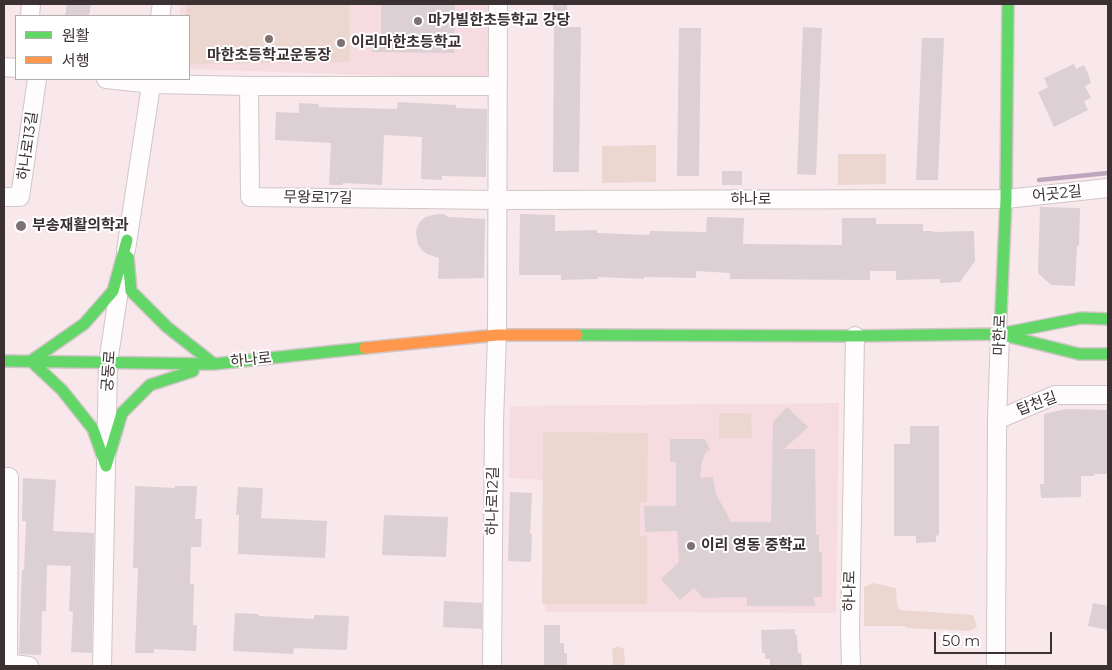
<!DOCTYPE html>
<meta charset="utf-8">
<style>
body{margin:0}
#map{position:relative;width:1112px;height:670px;overflow:hidden;background:#f8e8eb;font-family:Montserrat,"Noto Sans KR",sans-serif}
canvas{display:block}
.frame{position:absolute;inset:0;border:5px solid #3b3133;pointer-events:none}
.legend{position:absolute;left:15px;top:15px;width:175px;height:65px;box-sizing:border-box;background:#fff;border:1px solid #b1adad;margin:0;padding:6px 9px;list-style:none;font-size:15px;color:#3b3133}
.legend li{display:flex;align-items:center;gap:10px;height:25px}
.legend b{width:25px;border:1px solid #b1adad}
.scale{position:absolute;left:934px;top:632px;width:118px;height:22px;box-sizing:border-box;border:2px solid #3b3133;border-top:0;padding-left:6px;font-size:15px;line-height:18px;white-space:nowrap;color:#3b3133;-webkit-text-stroke:4px #fff;paint-order:stroke}
</style>
<div id="map">
<canvas width="1112" height="670"></canvas>
<div class="frame"></div>
<ul class="legend">
<li><b style="height:6px;background:#63d668"></b>원활</li>
<li><b style="height:6px;background:#ff974d"></b>서행</li>
</ul>
<div class="scale">50 m</div>
</div>
<script>
const context = document.querySelector('canvas').getContext('2d');
context.lineJoin = 'round';
function fillPath(path, color) { context.fillStyle = color; context.fill(path, 'evenodd'); }
function stroke(path, color, width, dash) { context.strokeStyle = color; context.lineWidth = width; context.lineCap = dash ? 'butt' : 'round'; context.setLineDash(dash || []); context.stroke(path); }
function label(font, color, halo, rows, align = 'center') {
  context.font = font + ' Montserrat,"Noto Sans KR",sans-serif'; context.lineWidth = 4; context.setLineDash([]); context.textBaseline = 'middle'; context.strokeStyle = halo; context.fillStyle = color; for (const [text, x, y, turn = 0] of rows) {
    context.save(); context.translate(x, y); context.rotate((+turn || 0) * Math.PI / 180); context.textAlign = isNaN(turn) ? turn : align; if (halo) context.strokeText(text, 0, 0); context.fillText(text, 0, 0); context.restore();
  }
}
const built = new Path2D(`
 M181,4H493V79L189,69V16H180Z
 M839,403L836,613L545,612L546,480L509,478L510,406Z`);
const green = new Path2D(`
 M187,4H349L350,62L189,64V16H186Z
 M656,145V182L602,183V146Z
 M838,154H886V184L838,185Z
 M719,413H751L752,438H719Z
 M543,432L648,433L647,502H640V536L647,537V604H542Z
 M874,583L896,588L897,605L900,610L973,615L977,627L970,631L907,628L905,626H864V587Z
 M618,646L624,649L625,666H613L612,649Z`);
const stream = new Path2D(`
 M1039,180L1108,173`);
const building = new Path2D(`
 M67,4H91L89,16H65Z
 M381,4H455L454,53L372,52V43L381,38Z
 M553,4H567V27H581L579,172H553L554,21H553Z
 M803,27L822,28L816,175L797,174Z
 M679,28H701L699,176H677Z
 M922,38H944L938,180H916Z
 M1074,64L1076,69L1084,65L1090,78H1089L1091,83L1085,86L1091,98L1084,101L1088,110L1054,127L1038,92L1048,87L1044,78Z
 M398,102L456,105V108L487,109L486,177L442,176V180L421,179L422,137L385,135H384L382,185L343,183V185H329L331,143L275,140L276,112L299,113V103L319,104L318,107L397,109Z
 M722,171H742V185H722Z
 M1040,207L1080,208L1079,246H1077L1075,286L1051,285L1038,273Z
 M437,214H443L449,217L485,219L484,278L438,279L439,258L427,254L422,250L418,245L416,233L417,227L420,222L425,217Z
 M520,214L555,215V231L597,230V233L649,235L650,231L706,232L707,217L744,218L743,244L842,245V218H876V224H923V231H933V232L974,231L975,261L960,282L940,283V279L896,280V271H870V280L730,279V273L696,271V278L644,277V279L598,277V279L561,280V275H519Z
 M787,407L808,427L784,449H815L816,535H819V552H822V597H814L815,606H747V597L703,598L694,588L680,600L661,579L679,562L677,531L645,532L644,506H676V462H670V439H705L710,450L706,452L702,461L700,478L713,477L716,494L731,522H771L773,422Z
 M1066,409L1108,410V474H1094V476H1081V497L1041,498L1040,484H1044V414Z
 M910,426H939V536L936,535V542L916,543V536H894V444H910Z
 M23,478L56,480L53,531L94,533L92,653L71,652L73,612L69,611L71,566L47,565L46,611H42L41,655L19,654L22,570H24L26,521H22Z
 M135,486L175,488V486H197L195,519H202L201,547H191L190,584H194L193,625H197L196,651L154,649V653H135L138,568H133Z
 M238,487L263,488L261,518L327,521L325,558L238,554L239,515H236Z
 M510,492L532,493L530,534H532L531,562L508,561Z
 M384,515L448,517L446,557L382,555Z
 M444,601L482,603V629L443,627Z
 M1093,603L1108,606V630L1088,626Z
 M235,613L259,614V616L314,619V615L349,616L347,650L294,648L293,654L233,651Z
 M544,625H560V643H564V653H567V666H544Z
 M795,629V635H797L798,653H801L802,666H770V659H765V653H762L761,630Z`);
const street = new Path2D(`
 M30,16L31,4
 M160,16L162,4
 M4,67L16,68
 M106,79L152,84L249,86H497
 M249,86L250,197L497,200L1006,199L1108,188
 M4,197H20L37,79
 M126,250L152,79
 M997,420L1055,395H1108
 M4,477H9L8,663
 M4,663L29,666
 M102,666L108,363L120,283
 M492,666L494,422L497,335L498,4
 M851,666L850,631L855,336
 M996,666L997,420L1000,334`);
const fast = new Path2D(`
 M128,257L131,291L167,327L214,364
 M1000,334L1006,199L1008,4
 M577,335L855,336L1000,334L1081,318L1108,319
 M1007,336L1079,354H1108
 M4,361L214,364L365,348
 M106,466L93,429L62,390L31,361L84,324L113,291L127,240
 M106,466L122,413L150,385L193,371`);
const slow = new Path2D(`
 M365,348L497,335H577`);
const markers = [
 [418,21,5,"#7d7173"],
 [269,39,5,"#7d7173"],
 [341,43,5,"#7d7173"],
 [21,226,6,"#7d7173"],
 [691,546,5,"#7d7173"]
];
const poiNames = [
 ["마가빌한초등학교 강당",428,21],
 ["이리마한초등학교",351,43],
 ["마한초등학교운동장",269,56,"center"],
 ["부송재활의학과",32,226],
 ["이리 영동 중학교",701,546]
];
const streetNames = [
 ["하나로13길",28,146,-82],
 ["어곳2길",1057,194,-6],
 ["무왕로17길",318,198,1],
 ["하나로",751,200],
 ["마한로",1000,335,-88],
 ["하나로",251,360,-6],
 ["궁동로",109,371,-86],
 ["탑천길",1037,404,-20],
 ["하나로12길",493,501,-89],
 ["하나로",850,591,-89]
];
fillPath(built, '#f6dce0');
fillPath(green, '#ecd6d0');
stroke(stream, '#bea6be', 4.5);
fillPath(building, '#dcd0d4');
stroke(street, '#d1c5c7', 20);
stroke(fast, '#d1c5c7', 14);
stroke(slow, '#d1c5c7', 14);
stroke(street, '#fefcfc', 18);
stroke(fast, '#63d668', 11);
stroke(slow, '#ff974d', 11);
for (const [x, y, r, color] of markers) { const dot = new Path2D(); dot.arc(x, y, r, 0, 2 * Math.PI); context.fillStyle = color; context.fill(dot); stroke(dot, '#fff', 2); }
label('bold 15px', '#3b3133', '#fff', poiNames, 'left');
label('15px', '#3b3133', '#fff', streetNames);
</script>
